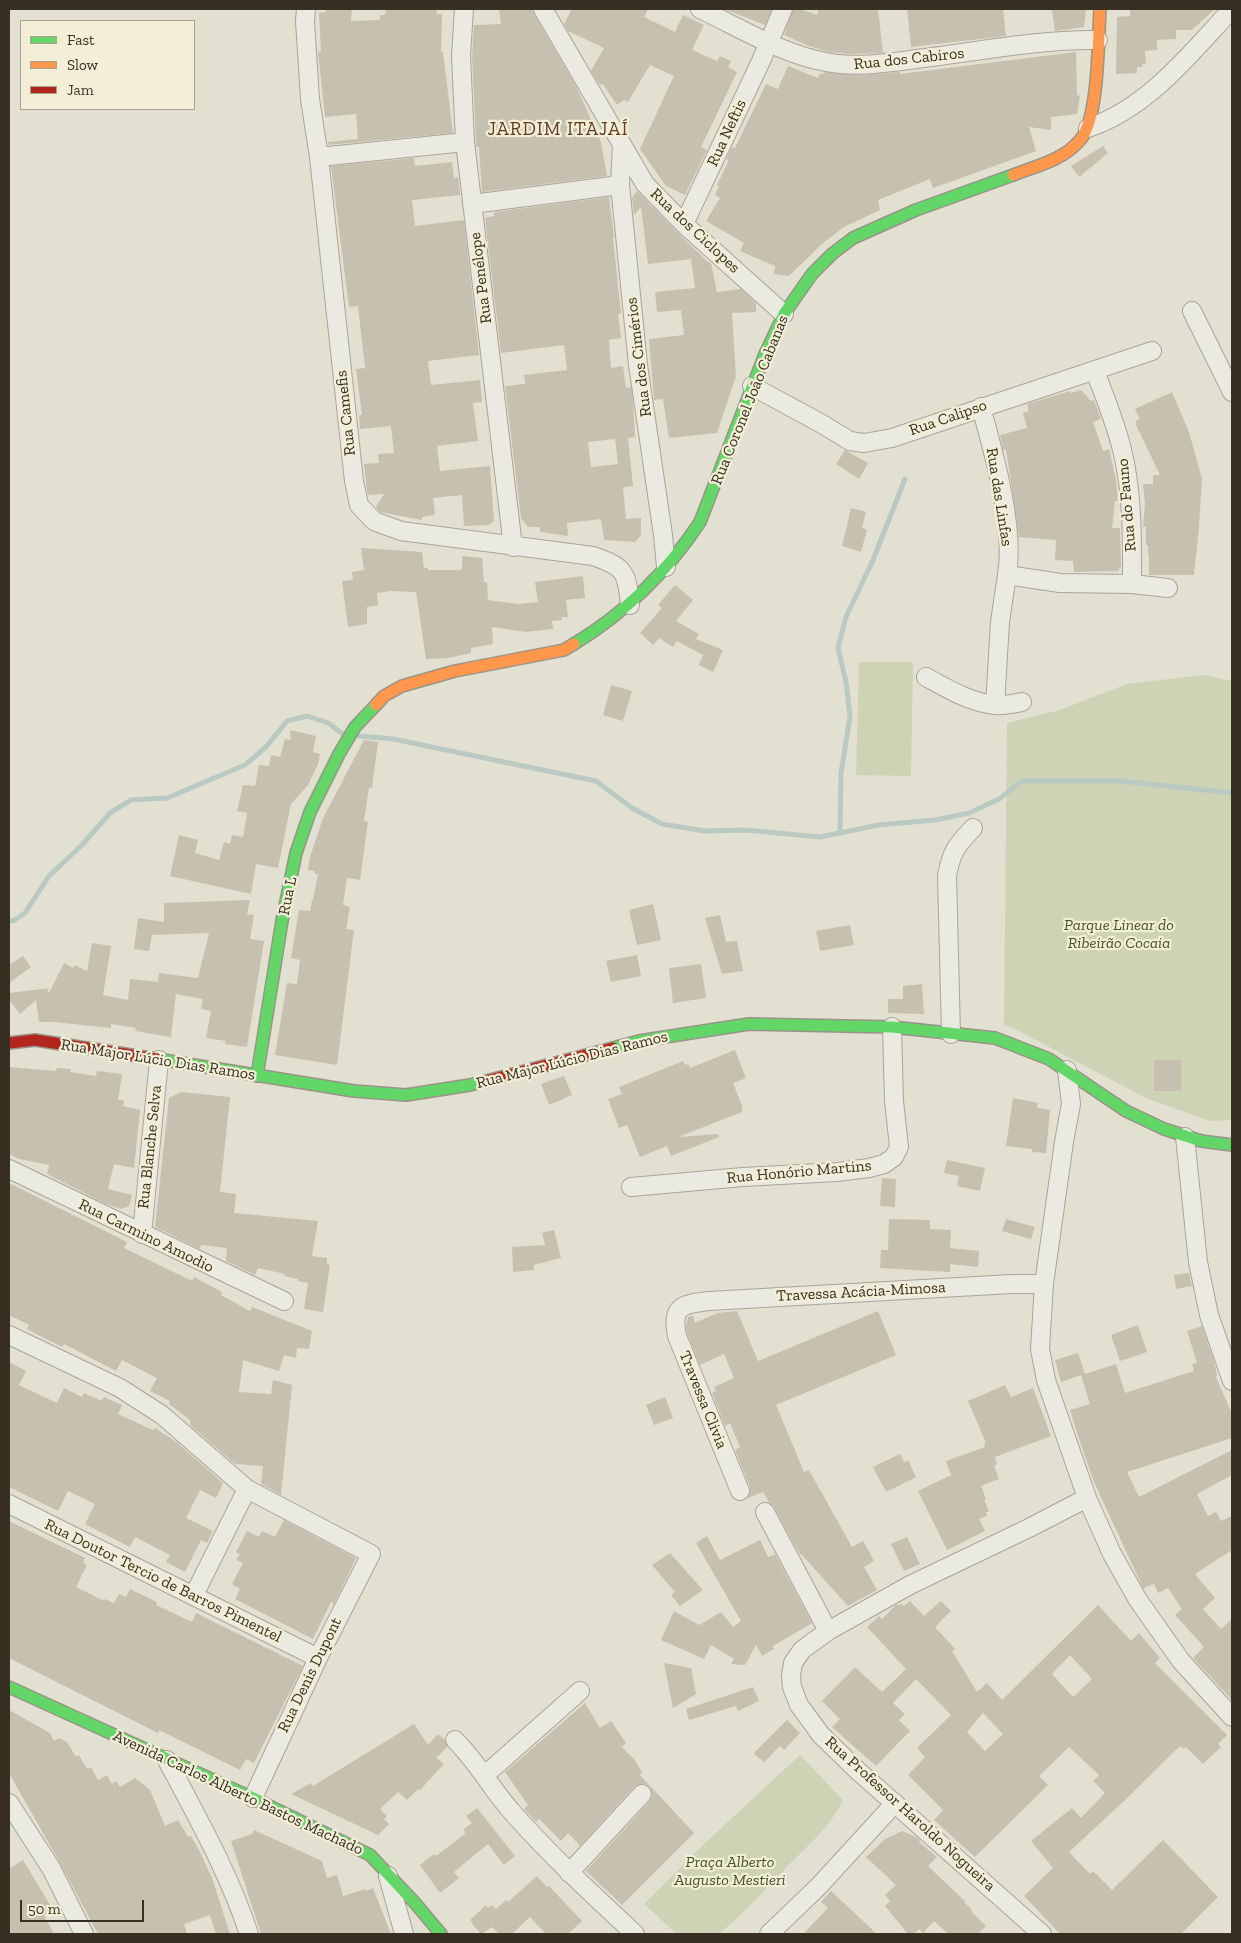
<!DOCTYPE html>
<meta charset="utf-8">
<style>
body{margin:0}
#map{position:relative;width:1241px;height:1943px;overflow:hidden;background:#e2e0d0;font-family:"Zilla Slab",serif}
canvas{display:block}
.frame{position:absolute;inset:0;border:10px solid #372f21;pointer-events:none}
.legend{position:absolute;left:20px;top:20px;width:175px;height:90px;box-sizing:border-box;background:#f3efd7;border:1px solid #a8a28e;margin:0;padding:6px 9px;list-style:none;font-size:15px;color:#372f21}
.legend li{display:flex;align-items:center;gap:10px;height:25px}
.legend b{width:25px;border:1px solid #a8a28e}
.scale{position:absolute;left:20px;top:1900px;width:124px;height:22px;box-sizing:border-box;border:2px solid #372f21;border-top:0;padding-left:6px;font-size:15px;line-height:18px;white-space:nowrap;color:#372f21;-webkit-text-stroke:4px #f3efd7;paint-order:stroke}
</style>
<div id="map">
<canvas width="1241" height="1943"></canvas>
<div class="frame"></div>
<ul class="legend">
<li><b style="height:6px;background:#63d668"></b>Fast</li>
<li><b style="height:6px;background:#ff974d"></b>Slow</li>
<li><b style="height:6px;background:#b3261e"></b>Jam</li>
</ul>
<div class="scale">50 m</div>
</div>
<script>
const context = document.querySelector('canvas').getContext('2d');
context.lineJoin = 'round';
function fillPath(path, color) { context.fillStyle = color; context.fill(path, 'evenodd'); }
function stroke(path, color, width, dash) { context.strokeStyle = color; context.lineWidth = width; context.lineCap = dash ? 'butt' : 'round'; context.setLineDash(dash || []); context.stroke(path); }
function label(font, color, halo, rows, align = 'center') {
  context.font = font + ' "Zilla Slab",serif'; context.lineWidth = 4.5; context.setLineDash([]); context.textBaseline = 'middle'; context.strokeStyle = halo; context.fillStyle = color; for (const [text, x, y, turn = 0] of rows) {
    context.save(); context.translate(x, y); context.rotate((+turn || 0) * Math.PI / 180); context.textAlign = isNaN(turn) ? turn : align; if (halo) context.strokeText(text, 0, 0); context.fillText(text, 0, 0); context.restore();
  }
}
const green = new Path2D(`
 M859,662H913L911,776L856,775Z
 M1203,675L1232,681V1120L1210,1121L1146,1098L1011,1027L1004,1025L1007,723L1060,710L1127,684Z
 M800,1755L843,1800C830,1828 806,1847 786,1868C764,1891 743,1914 719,1934H677L644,1904L704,1844Z`);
const stream = new Path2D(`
 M359,736L393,739L596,781L632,808L662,824L705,831L745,830L820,837L879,825L935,820L969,813L999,799L1022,781H1121L1232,793
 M840,833L841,773L850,717L846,682L838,648L846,617L873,560L905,479
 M9,920L13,921L25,913L49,876L81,846L110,813L131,800L167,798L245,765L266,747L287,721L307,716L328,723L343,734`);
const building = new Path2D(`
 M326,9H352L351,21L380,20V15H385L386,9H436L437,14H442L441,52H443L453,133L328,145V142L358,139L356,114L325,117L318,52L321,51L319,13L326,12Z
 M499,9H532L534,14L577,88L601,142L607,176L482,192L479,147H476V141L472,56L474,25L501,24Z
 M572,9H648L644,17L675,32L683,15L704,25L692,50L717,61L720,56L731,61L728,67L737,72L701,147L707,150L685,195L666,186L640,149L674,76L650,65L628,102L624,100L617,105L603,84L600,85L591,71L604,48L568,31L564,24Z
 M724,9H772L765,25Z
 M793,9H800L817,15L819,9H878L883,53L849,54L828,52L806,45L784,35Z
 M907,9H1003L1006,36L911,47Z
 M1052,9H1086L1084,27L1055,31Z
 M1130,9H1215L1192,30H1176V39L1157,40V50L1145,51L1146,64H1142V67H1137V73L1116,74L1117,17L1130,16Z
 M1076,52L1077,96L1080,95L1077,114L1051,117V130L1029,127L1036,151L933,188L930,179L878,200L880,210L844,227L822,244L789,276L774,274L775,266L740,251L744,243L706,221L720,198L715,195L719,186L717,185L729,160L726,159L732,147L735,148L766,84L778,89L788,66L818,78L820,74H823L824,72L861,75L900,72V74Z
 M1103,146L1108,153L1079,177L1071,166Z
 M414,158L415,166L452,162L454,178L458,177L460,195L412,200L415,226L464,220L479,355L428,361L431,385L480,380L482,402L473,403L478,441L437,446L440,471L490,466L494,521L489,525L464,526L462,495L433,498L435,515L422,517V520L380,512L376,507L384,494L368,495L367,492L364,464L379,463L378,454L394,453L391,426L360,429L359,415H362L356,369L365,368L358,306L349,307L331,166Z
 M637,191L677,232L708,262L711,263L717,292L741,289L756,303V312L732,313L736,376L717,433L669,438L663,399L654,400L649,339L684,335L681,310L657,312L655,292L695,288L691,259L648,264L641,207L634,215L632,198Z
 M609,197L614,236L613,238L621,314H618L621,338L609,340L611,368L623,366L626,388L631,387L633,402L635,437L628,438L633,486L623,487L626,519L641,518V535L635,542L604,540L601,519L567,523L568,536L540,532V527H528L521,518L505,386L525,384L524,375L567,370L564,345L501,353L485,218L494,216V212ZM615,439L618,464L591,467L588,442Z
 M1081,390L1091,401L1094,400L1101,419L1093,422L1103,451L1109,449L1116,479L1118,501H1115L1112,528H1120L1121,566L1118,571L1074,572L1073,561L1055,560L1056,540L1019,537L1006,449L1003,450L1000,435L1027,428L1023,413L1029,411L1027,404L1070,391L1071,393Z
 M1172,392L1189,432L1202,479L1199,527L1194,575H1149V556H1148V545H1146V527H1143L1145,504L1143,484H1153V475H1160L1136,425V421L1140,419L1135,409Z
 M845,450L868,463L859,479L836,464Z
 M851,508L866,512L862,528L867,530L861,552L842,546Z
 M361,548L422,552L424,568H428V570H462V556L482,558L484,582H487L488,600L518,604L538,602L535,582L583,576L585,598L566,600L568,617H562V620L552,621L553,629L526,632L492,627L493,644L471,648V653L448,658L426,659L416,592L391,591L377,593L378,605L367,607V624L348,627L342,581L353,580L352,572L364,570Z
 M675,585L693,600L676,621L699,634L696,639L723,650L713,672L699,665L703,655L677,641L673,647L659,638L653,645L640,633L662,608L658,605Z
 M611,685L632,691L623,721L603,715Z
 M290,730L316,736L313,752L320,754L318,764L308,785L291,804L278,868L256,864L251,894L170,876L179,835L198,840L195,853L219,860L224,842L230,844L232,835L243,837L247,813L237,811L243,785L255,786L259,765L269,766L271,755L280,757L285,739L291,740Z
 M364,740L378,742L372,788L369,787L364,821L368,822L360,880L347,878L343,905L350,907L346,929L354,930L337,1065L275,1055L287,983L297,984L300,960L291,958L299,910L310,911L312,900H313L318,874H315V871L308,870L310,857L323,818Z
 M250,900L247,914L254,915L250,939L264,941L247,1047L225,1044L226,1041L206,1038L211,1011L201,1009L203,999L176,994L171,1037L135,1031L136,1028L111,1024V1028L54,1022H39L36,1000L20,1014L9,1000V993L50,988L47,990L49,993L64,963L73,968L75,965L87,971L92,943L111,946L103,995L128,1000L130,979L158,982L159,973L198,978L209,933L152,935L149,951L134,949L138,918L164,922V903Z
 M653,904L661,940L637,945L629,910Z
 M720,915L726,942L737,941L743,971L722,974L705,918Z
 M850,925L854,945L820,951L816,931Z
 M637,955L641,976L611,982L606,961Z
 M23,956L31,967L9,983V965Z
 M701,964L706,998L673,1003L669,968Z
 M922,984L924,1014L888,1013V999H903V986Z
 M735,1050L746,1078L733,1083L742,1106V1112L678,1137L718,1134L719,1137L671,1156L667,1146L640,1157L627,1125L619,1128L608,1099L622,1094L619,1087L683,1061L685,1065L688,1064L690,1068Z
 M1154,1060H1181V1091H1154Z
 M9,1067L56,1071L57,1068L71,1069L70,1072L96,1076L97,1071L122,1074L118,1100H124L123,1106L140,1110L134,1168L114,1164L108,1189L132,1195L129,1206L121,1209L106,1204L47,1174L49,1165L19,1159L9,1154Z
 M564,1076L572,1095L549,1105L541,1084Z
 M181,1092L230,1097L220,1192L236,1194L234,1213L318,1221L312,1256L327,1258V1264L330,1265L323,1312L304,1309L308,1283L298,1281V1279L284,1276L285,1274L258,1268L255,1275L226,1261L227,1248L201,1245L200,1249L155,1227L169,1098Z
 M1013,1098L1038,1103L1037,1108L1050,1110L1046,1153L1032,1152V1149L1006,1146Z
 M947,1160L985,1168L980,1191L957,1186L959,1176L944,1173Z
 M882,1178L896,1179L895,1207L880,1206Z
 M9,1183L127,1242L124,1248L192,1281L194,1277L222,1292L221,1295L250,1311L252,1307L312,1331L309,1349L297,1348L296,1358L284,1355L279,1371L243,1360L239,1392L271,1394L273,1380L292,1385L281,1495L261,1484L263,1466L235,1464L190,1425V1420L169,1404L170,1401L150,1391L157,1378L122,1360L116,1371L64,1344L62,1347L42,1337L27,1329L29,1325L9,1315Z
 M889,1219L930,1220V1229L951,1230L950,1248L979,1251L978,1267L950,1264V1272L880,1268L881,1250H888Z
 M1006,1219L1035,1227L1031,1239L1002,1231Z
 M554,1230L561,1258L534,1265V1270L513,1272L512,1247L545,1245L542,1233Z
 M1189,1273L1192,1286L1176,1289L1174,1275Z
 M737,1311L758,1361L878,1311L896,1355L776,1405L804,1472L809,1470L852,1547L863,1541L874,1561L864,1567L877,1590L848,1606L801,1554L800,1555L774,1507L769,1502L763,1492L748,1498L750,1493V1487L735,1450L740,1447L730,1423L725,1426L712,1393L716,1391L714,1387L734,1378L724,1354L700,1365L687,1333L686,1325L688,1317L693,1316L695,1323L717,1313Z
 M1138,1325L1147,1352L1120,1361L1111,1335Z
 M1202,1326L1215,1364L1217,1376L1216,1377L1232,1414V1438L1127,1472L1139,1497L1232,1450V1475L1197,1494L1208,1516L1216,1512L1221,1521L1232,1516V1550L1195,1574L1215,1598L1203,1609L1221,1629L1232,1619V1700L1193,1658L1204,1647L1175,1615L1182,1609L1168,1588L1158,1593L1154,1584L1143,1588L1094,1482L1078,1436L1070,1410L1090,1404L1081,1375L1061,1382L1055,1360L1078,1353L1085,1374L1116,1364L1125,1393L1194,1371L1192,1364L1197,1363L1187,1331Z
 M9,1362L26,1371L19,1385L57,1403L64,1388L82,1397L84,1393L102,1401L104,1397L122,1405L118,1414L153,1430L155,1428L175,1441L223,1483L216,1498L200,1490L186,1518L213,1531L207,1543L201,1540L185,1572L166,1562L170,1555L135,1537L130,1547L85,1524L95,1504L68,1491L58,1511L9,1487Z
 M1005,1385L1011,1397L1033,1388L1051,1436L995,1457L997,1464L994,1466L999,1479L981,1486L986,1499L984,1500L989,1511L986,1512L987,1516L979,1519L985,1531L947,1550L918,1491L951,1475L946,1461L985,1447L984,1444L986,1443L968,1401Z
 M665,1397L673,1418L654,1425L646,1405Z
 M900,1454L904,1462L908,1460L916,1477L886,1492L873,1467Z
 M284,1520L356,1558L334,1604L331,1602L313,1639L235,1599L240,1589L232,1584L243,1563L236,1560L240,1554L236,1552L247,1531L259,1537L262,1531L275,1537Z
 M9,1521L85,1558L83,1563L87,1565L76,1587L104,1601L105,1599L114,1603L119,1594L126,1597L130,1589L157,1602L156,1605L192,1622L196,1613L303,1666L254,1763L246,1759L240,1770L159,1730L158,1733L9,1658Z
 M707,1536L720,1560L760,1540L768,1557L775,1554L812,1623L773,1646L774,1649L762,1656L756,1645L745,1665L731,1664L734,1659L711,1645L704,1659L661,1640L674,1611L699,1625L721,1612L733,1627L741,1621L696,1543Z
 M907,1537L920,1564L904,1571L891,1544Z
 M670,1553L703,1590L680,1606L671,1595L675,1592L652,1565Z
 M910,1601L924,1616L941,1601L951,1611L935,1627L955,1649L952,1651L977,1692L987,1683L1002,1700L1098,1605L1131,1641L1139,1633L1160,1658L1155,1663L1227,1735L1218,1744L1221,1747L1203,1764L1186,1747L1184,1749L1180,1746L1124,1801L1069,1852L1090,1874L1093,1871L1112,1890L1163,1840L1218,1897L1181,1934H1060L1024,1896L1053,1868L1031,1841L1072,1808L1081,1818L1105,1793L1093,1781L1099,1775L1069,1747L1039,1776L1048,1785L975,1857L934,1820L943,1810L908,1775L925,1757L917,1748L951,1715L916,1679L893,1703L905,1714L899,1720L910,1731L876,1766L832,1727L840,1719L822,1701L855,1667L882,1692L906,1669L867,1627L879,1616L882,1619L896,1605L902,1604L904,1606ZM1070,1655L1092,1679L1073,1697L1052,1674ZM983,1713L1003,1734L985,1751L967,1732Z
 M664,1663L691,1668L696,1694L673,1708Z
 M753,1687L759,1701L738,1711L736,1706L689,1720L686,1709Z
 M585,1703L600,1728L611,1721L626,1743L622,1747L634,1759L642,1772L640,1775L694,1833L622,1905L586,1871L650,1801L652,1796L650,1787L644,1784L634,1787L580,1846L568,1833L561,1841L539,1819L536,1822L524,1809L528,1805L505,1772Z
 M9,1710L50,1733L54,1741L59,1738L67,1742L76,1757L79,1755L87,1769L91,1767L98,1780L107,1775L112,1784L116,1781L120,1787L135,1778L150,1790L165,1826L178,1820L188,1837L191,1836L199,1850L212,1878L230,1934H216L210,1915L184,1924L187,1934H98L60,1863L9,1773Z
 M787,1720L800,1733L784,1750L780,1746L764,1762L754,1754L755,1752Z
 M414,1724L428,1745L438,1734L445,1740L447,1747L436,1758L444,1764L420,1790L418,1789L407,1800L398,1792L380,1809L387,1816L384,1819L389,1824L378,1835L291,1794L311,1783L313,1786Z
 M477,1808L515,1856L504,1865L488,1844L454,1872L459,1878L440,1893L420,1865L434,1854L436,1856L465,1834L464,1829L472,1823L466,1816Z
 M254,1830L322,1861L327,1878L337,1875L343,1896L365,1889V1891L373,1888L391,1934H261L231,1841L252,1834Z
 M902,1831L918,1838L920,1840L919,1842L937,1857L928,1866L965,1901L964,1902L972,1910L971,1911L986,1926L978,1934H948L934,1921L923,1933L919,1929L914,1934H908L885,1906L890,1901L885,1895L896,1885L866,1857L885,1839Z
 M23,1860L53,1910L44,1915L54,1934H12L9,1929V1869Z
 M537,1876L547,1887L549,1886L582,1921L568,1934H546L530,1917L512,1934H499L492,1927L481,1934L472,1924L473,1923L470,1920L486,1905L488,1908L491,1905L496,1909L506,1900L508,1902Z
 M831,1891L877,1934H803L828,1908L821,1902Z`);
const street = new Path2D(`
 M306,9L305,21L310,99L319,157L354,481L359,505L374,521L401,531L593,556C625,567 627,572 630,605
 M464,9L461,56L465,142L513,547
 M543,9L645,184L684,224L784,314
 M700,9C740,28 782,54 826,62C856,68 887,63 917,59C975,52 1039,39 1098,40
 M1088,128C1148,108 1190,54 1232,9
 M622,145L620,185L638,365L663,535L666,567
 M319,157L465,142
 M472,204L620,185
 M684,224L761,61L783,9
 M1192,311L1232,392
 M1095,371C1105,398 1117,426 1123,454C1133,497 1132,541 1132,584
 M752,386L822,424L850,441L864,443L892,438L1152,351
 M981,407C994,454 1015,527 1007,575L1060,583L1132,584L1168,588
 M926,677C948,689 969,702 995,705C1003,706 1013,704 1022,702
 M995,705L1000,622L1007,575
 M951,1034L947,876C951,852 957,845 973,828
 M1067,1070L1071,1104L1064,1142L1044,1284L1040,1349L1046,1380L1087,1498L1112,1554L1138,1600L1181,1661L1232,1717
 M1185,1137L1198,1262L1209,1315L1232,1381
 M9,1169L284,1301
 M631,1187L743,1177L837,1172L869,1168L884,1164L894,1157L899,1147L894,1101L892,1027
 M142,1234L159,1060
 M9,1335L120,1388L162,1415L247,1489L371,1554L318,1658L253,1798
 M740,1491L677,1336C671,1306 682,1304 709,1301L1012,1284H1044
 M9,1504L318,1658
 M765,1512L828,1631
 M194,1595L247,1489
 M455,1740C477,1762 491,1788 512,1812C550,1855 593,1895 635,1934
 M167,1760C197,1817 229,1873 249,1934
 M485,1775L580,1691
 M9,1803L51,1868L84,1934
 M569,1873L642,1794
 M388,1876L404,1934
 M769,1934L819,1886L895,1803
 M1042,1934L858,1771L821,1735L799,1705L792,1687L791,1676L793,1663L802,1650L828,1631L910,1585L1029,1528L1087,1498`);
const fast = new Path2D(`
 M574,644C625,613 667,572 700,522L765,354L784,314L812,274L832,254L853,238L916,210L1013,175
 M613,1048L639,1041L749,1024L892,1027L995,1038L1049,1059L1126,1111L1164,1129L1201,1141L1232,1145
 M157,1059L354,1091L406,1095L470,1085L490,1080
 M257,1076L282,921L296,853L310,812L339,754L355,727L376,705
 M9,1687L253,1798L370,1855L415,1903L441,1934`);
const slow = new Path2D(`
 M1013,175C1036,166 1064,160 1080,140C1099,119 1098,40 1100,9
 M376,705L384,696L402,686L455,671L564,650L574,644`);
const jam = new Path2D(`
 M9,1043L35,1040L157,1059
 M490,1080L613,1048`);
const streetNames = [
 ["Rua dos Cabiros",909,59,-6],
 ["Rua Neftis",727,133,-65],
 ["Rua dos Ciclopes",695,231,43],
 ["Rua Penélope",481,278,-97],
 ["Rua dos Cimérios",639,357,-97],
 ["Rua Coronel João Cabanas",750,400,-68],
 ["Rua Camefis",346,413,-96],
 ["Rua Calipso",948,418,-19],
 ["Rua das Linfas",999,497,81],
 ["Rua do Fauno",1127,505,-95],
 ["Rua L",288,896,-78],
 ["Rua Major Lúcio Dias Ramos",158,1060,9],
 ["Rua Major Lúcio Dias Ramos",572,1060,-14],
 ["Rua Blanche Selva",150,1147,-84],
 ["Rua Honório Martins",799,1172,-5],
 ["Rua Carmino Amodio",146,1236,26],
 ["Travessa Acácia-Mimosa",861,1292,-3],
 ["Travessa Clivia",703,1400,68],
 ["Rua Doutor Tercio de Barros Pimentel",163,1581,26],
 ["Rua Denis Dupont",310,1675,-64],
 ["Avenida Carlos Alberto Bastos Machado",238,1793,25],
 ["Rua Professor Haroldo Nogueira",910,1814,42]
];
const parkNames = [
 ["Parque Linear do",1119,925],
 ["Ribeirão Cocaia",1119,943],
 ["Praça Alberto",730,1862],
 ["Augusto Mestieri",730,1880]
];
const quarterNames = [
 ["JARDIM ITAJAÍ",558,130]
];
fillPath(green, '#cdd3b4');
stroke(stream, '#bac9c2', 5);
fillPath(building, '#c6c0b1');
stroke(street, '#a8a598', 20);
stroke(fast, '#989488', 14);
stroke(slow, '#989488', 14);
stroke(jam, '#989488', 14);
stroke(street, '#ebeae1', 18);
stroke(fast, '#63d668', 11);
stroke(slow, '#ff974d', 11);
stroke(jam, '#b3261e', 11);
label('16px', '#372f21', '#f3efd7', streetNames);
label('italic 16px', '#415129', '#f3efd7', parkNames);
context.letterSpacing = '1px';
label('19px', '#5f3a24', '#f3efd7', quarterNames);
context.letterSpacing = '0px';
</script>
